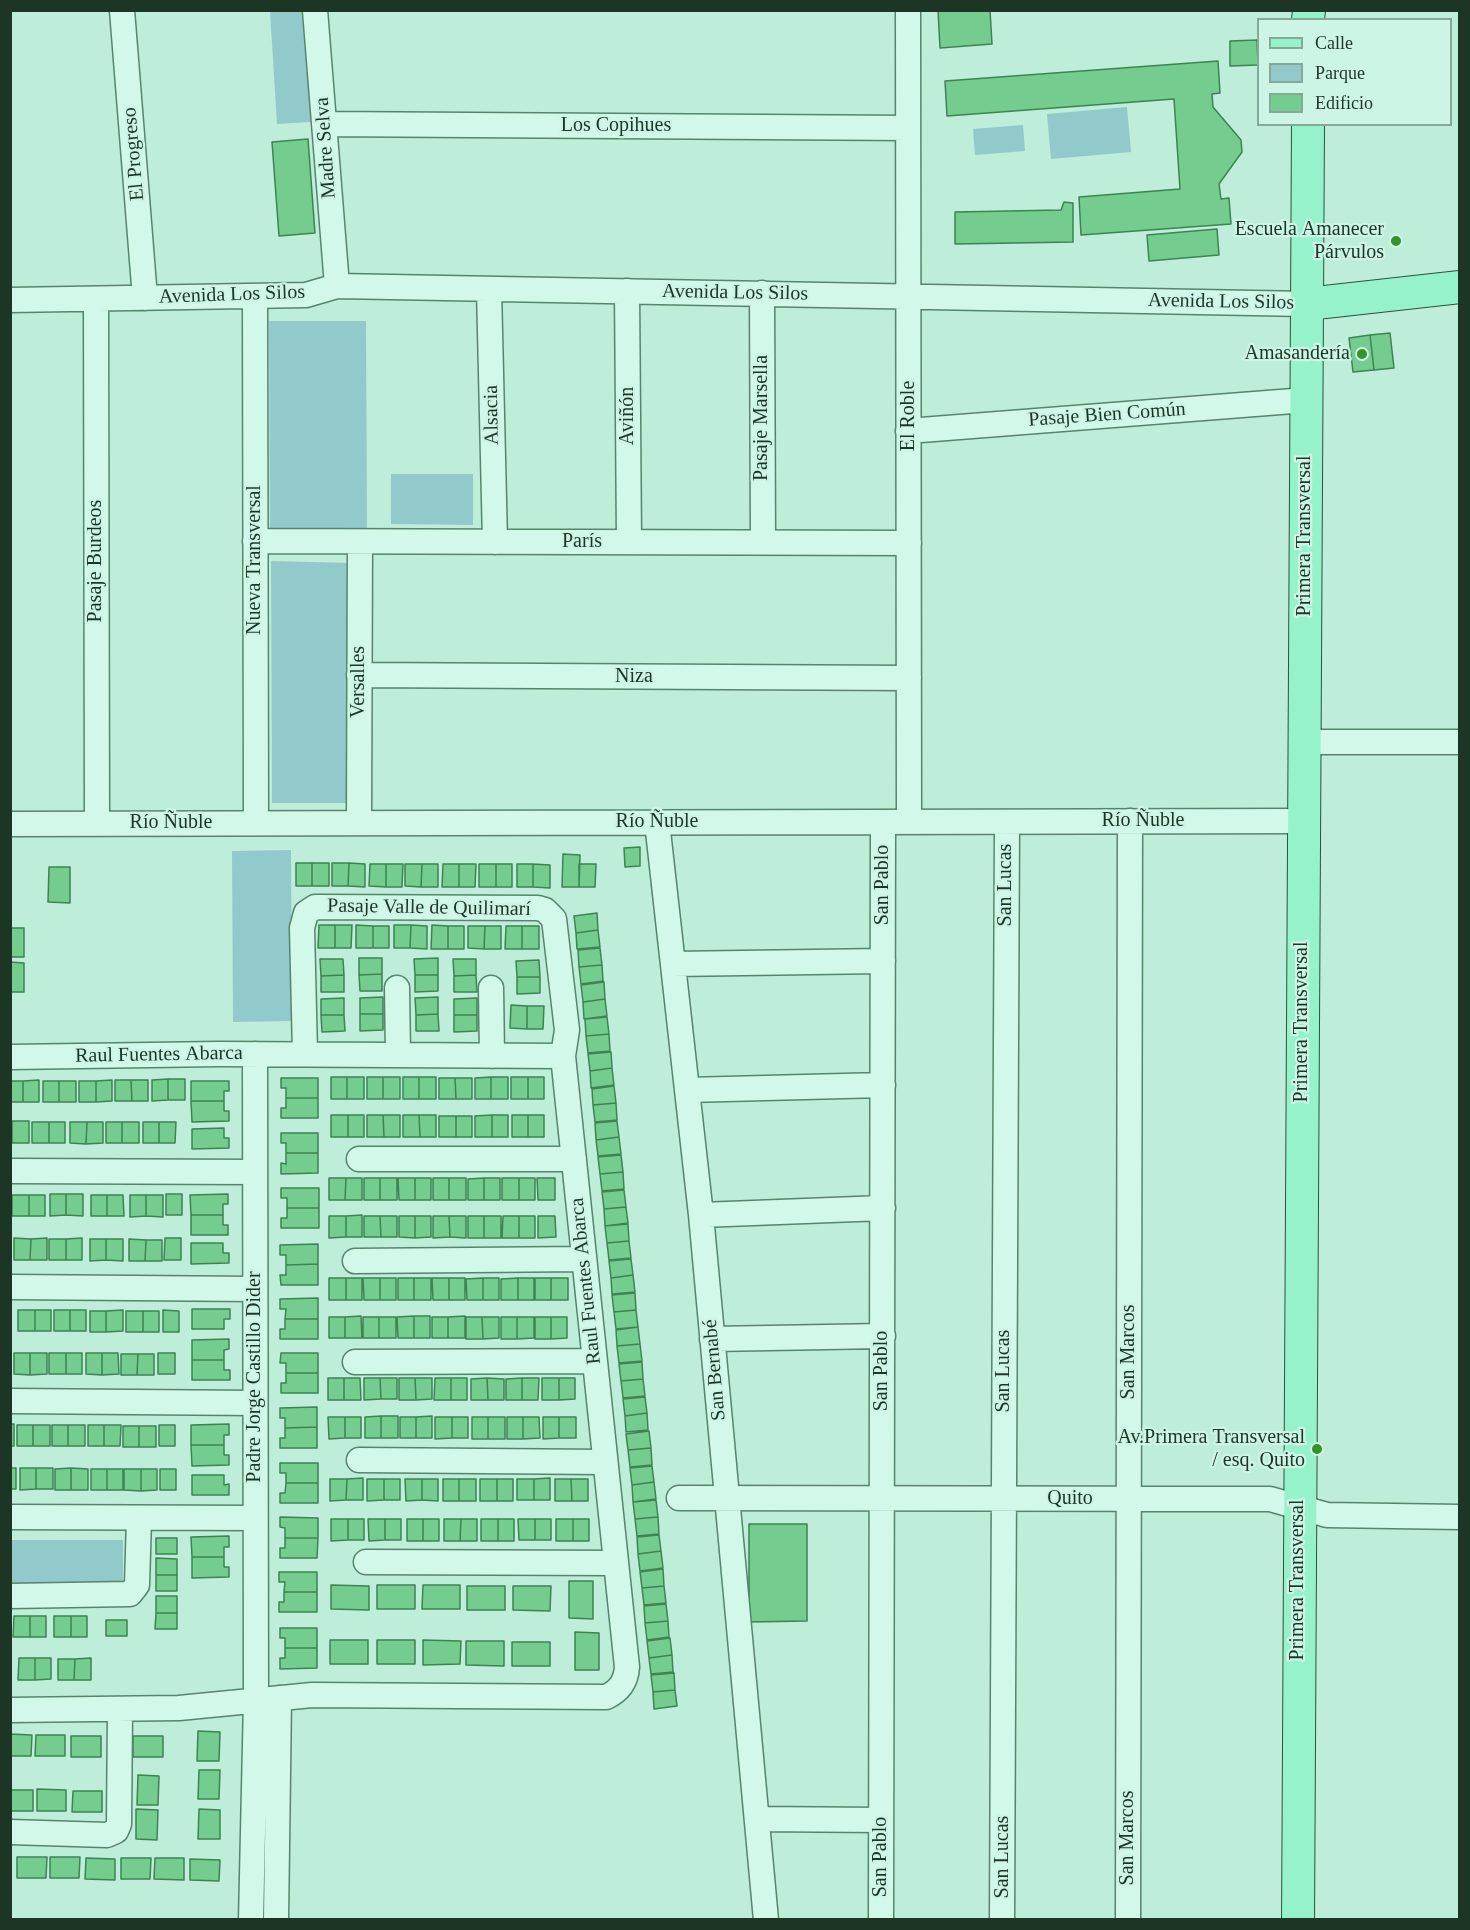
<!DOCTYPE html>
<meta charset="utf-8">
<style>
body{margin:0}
#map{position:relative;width:1470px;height:1930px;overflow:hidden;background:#beedda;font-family:Georgia,serif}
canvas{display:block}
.frame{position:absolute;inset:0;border:12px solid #1c3525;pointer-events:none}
.legend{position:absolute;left:1257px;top:18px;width:195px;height:108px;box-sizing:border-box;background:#cdf5e6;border:2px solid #86a899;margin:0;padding:8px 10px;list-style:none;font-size:18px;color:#1c3525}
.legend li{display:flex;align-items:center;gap:12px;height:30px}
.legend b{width:30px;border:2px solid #86a899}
</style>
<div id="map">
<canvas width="1470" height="1930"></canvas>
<div class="frame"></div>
<ul class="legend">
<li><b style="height:8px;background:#95f2cb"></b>Calle</li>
<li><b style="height:16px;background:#92cacb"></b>Parque</li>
<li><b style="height:16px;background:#74cc8f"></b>Edificio</li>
</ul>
</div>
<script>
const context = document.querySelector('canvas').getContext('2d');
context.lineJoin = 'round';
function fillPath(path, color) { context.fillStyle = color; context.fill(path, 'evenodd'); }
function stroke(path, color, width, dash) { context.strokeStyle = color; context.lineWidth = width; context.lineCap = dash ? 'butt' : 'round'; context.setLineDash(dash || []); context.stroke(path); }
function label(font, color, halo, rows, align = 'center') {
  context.font = font + ' Georgia,serif'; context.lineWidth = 4.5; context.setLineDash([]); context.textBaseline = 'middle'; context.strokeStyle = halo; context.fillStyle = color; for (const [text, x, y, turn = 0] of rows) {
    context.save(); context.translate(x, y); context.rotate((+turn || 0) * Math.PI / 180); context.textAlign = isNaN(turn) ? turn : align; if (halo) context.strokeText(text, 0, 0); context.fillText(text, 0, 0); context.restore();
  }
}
const green = new Path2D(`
 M270,11H302L311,122L277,124Z
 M1127,107L1131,152L1051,159L1047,114Z
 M1023,125L1025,151L975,155L973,129Z
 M269,321H366L367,534L270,535Z
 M391,474H473V525L391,524Z
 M271,561L351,563L349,803H272Z
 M291,850L292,1021L233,1022L232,851Z
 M10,1540H123V1589H11Z`);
const building = new Path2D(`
 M938,10H990L992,44L940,48Z
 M1257,40L1258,65L1230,66V41Z
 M1218,61L1220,93L1212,94L1213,107L1241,140L1242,152L1219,184L1221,199L1229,198L1231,224L1081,235L1079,197L1180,189L1174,99L947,116L945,81Z
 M308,139L315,233L279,236L272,142Z
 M1064,202L1073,203V242L955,244V212L1061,210Z
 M1217,229L1219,255L1149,261L1147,235Z
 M1390,333L1394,368L1374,370L1370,335Z
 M1370,335L1374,370L1353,372L1349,338Z
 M640,847V866L625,867L624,848Z
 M563,854L580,855L579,887H562Z
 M296,863H312V886H296Z
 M312,863H329V886H312Z
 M332,863H349L348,886H332Z
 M349,863L365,864V887L348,886Z
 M370,864H386V887L369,886Z
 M386,864H403L402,887H386Z
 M405,864H422L421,887L405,886Z
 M422,864H438V887H421Z
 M443,864H459V887H442Z
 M459,864H476L475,887H459Z
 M479,864H496V887H479Z
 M496,864H512V887H496Z
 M517,864H533V887H517Z
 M533,864L550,865V888L533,887Z
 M579,864H596L595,887H579Z
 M49,867H70V903L48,902Z
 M597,913L598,930L576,933L574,916Z
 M319,925H335V948H318Z
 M335,925H352L351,948H335Z
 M356,925L373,926V948H356Z
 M394,925H411L410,948H394Z
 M411,925L427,926V949L410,948Z
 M432,925L448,926V949H431Z
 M373,926H389V948H373Z
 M448,926H464V949H448Z
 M468,926H485L484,949L468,948Z
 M485,926H501V949H484Z
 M506,926H522V949H505Z
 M522,926H539V949H522Z
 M10,928H24V957H10Z
 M598,930L600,947L577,949L576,933Z
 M600,948L602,965L579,967L578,950Z
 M359,958H382V974L359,975Z
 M438,958V975H415L414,959Z
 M320,959H343L344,975L321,976Z
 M453,959H476V975L454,976Z
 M539,960L540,977H517L516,961Z
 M10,962L24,963V992H10Z
 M602,965L603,981L581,984L579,967Z
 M382,974V991H360L359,975Z
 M344,975V992H321V976Z
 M415,975H438V991L415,992Z
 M476,975L477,992H454V976Z
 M517,977H540V993L517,994Z
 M604,982L605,999L583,1002L581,985Z
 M383,997V1014H360V998Z
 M438,997V1014L416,1015L415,998Z
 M344,998V1015H321V999Z
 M477,998V1015H454V999Z
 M605,999L607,1016L584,1019L583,1002Z
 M511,1005L527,1006V1029L510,1028Z
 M527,1006H544L543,1029H527Z
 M360,1014H383V1030L360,1031Z
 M438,1014L439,1031H416V1015Z
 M321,1015H344L345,1031L322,1032Z
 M454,1015H477V1031L454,1032Z
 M607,1017L609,1034L586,1036L585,1019Z
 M609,1034L610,1051L588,1053L586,1036Z
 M611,1052L612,1068L590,1071L588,1054Z
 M612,1068L614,1085L591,1088L590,1071Z
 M331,1077H347V1099H331Z
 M347,1077H364V1099H347Z
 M367,1077H383V1099H367Z
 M383,1077H400V1099H383Z
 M403,1077H419V1099H403Z
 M419,1077H436V1099H419Z
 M491,1077H508V1099H491Z
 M491,1077V1099H475V1078Z
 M511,1077H528V1099H511Z
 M528,1077H544V1099H528Z
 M281,1078H318V1098H286V1088H281Z
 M439,1078H455L456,1099H439Z
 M455,1078H472V1099H456Z
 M168,1079V1100L152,1101V1080Z
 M168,1079H185V1100H168Z
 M39,1080V1102H23V1081Z
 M112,1080V1101L96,1102V1081Z
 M115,1080H131L132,1101H115Z
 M131,1080H148V1101H132Z
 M10,1081H23V1102H10Z
 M43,1081H59V1102H43Z
 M59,1081H76V1102H59Z
 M79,1081H96V1102H79Z
 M191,1081H229V1091H224V1101H191Z
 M614,1086L616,1103L593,1105L592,1089Z
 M286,1098H318V1118H281V1108H286Z
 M191,1101H224V1111H229V1121L192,1122Z
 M616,1103L617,1120L595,1122L593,1105Z
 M331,1115H348V1137H331Z
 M348,1115H364V1137H348Z
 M367,1115H383L384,1137H367Z
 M383,1115H400V1137H384Z
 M403,1115H419L420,1137H403Z
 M419,1115H436V1137H420Z
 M492,1115V1137H475V1116Z
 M492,1115H508V1137H492Z
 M512,1115H528V1137H512Z
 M528,1115H544V1137H528Z
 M439,1116H456V1137H439Z
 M456,1116H472V1137H456Z
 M10,1121H12V1143L10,1142Z
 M12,1121H29V1143H12Z
 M617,1121L619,1137L596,1140L595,1123Z
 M32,1122H49V1143H32Z
 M49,1122H65V1143H49Z
 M70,1122H87L86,1144L70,1143Z
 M87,1122H103V1143L86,1144Z
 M106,1122H122V1143H106Z
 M122,1122H139V1143H122Z
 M143,1122H159V1143H143Z
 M159,1122H176L175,1143H159Z
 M224,1128V1138H229V1148L192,1149V1129Z
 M281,1133H318V1153H286V1143H281Z
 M619,1137L621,1154L598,1156L596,1140Z
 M286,1153H318V1173L281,1174V1163L286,1164Z
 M621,1155L623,1172L600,1174L598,1157Z
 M623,1172L624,1189L602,1191L600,1174Z
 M329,1178H346L345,1200H329Z
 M346,1178H362V1200H345Z
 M364,1178H380V1200H364Z
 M380,1178H397V1200H380Z
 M398,1178H415V1200H399Z
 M415,1178H431V1200H415Z
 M433,1178H449V1200H433Z
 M449,1178H466V1200H449Z
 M484,1178V1200H468V1179Z
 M484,1178H500V1200H484Z
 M502,1178H519V1200H502Z
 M519,1178H535V1200H519Z
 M537,1178H555V1200H538Z
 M281,1188H319V1208H287V1198H281Z
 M624,1190L626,1207L604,1209L602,1192Z
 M50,1194H66V1215L50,1216Z
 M66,1194H83V1216L66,1215Z
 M166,1194H182V1215H166Z
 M228,1194V1204H223V1215H191L190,1195Z
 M12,1195H29V1216H12Z
 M29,1195H45V1216H29Z
 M91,1195H107V1216H91Z
 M107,1195H123L124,1216H107Z
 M130,1195H146V1216L130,1217Z
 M146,1195H163V1217L146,1216Z
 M626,1207L628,1223L605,1226L604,1209Z
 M287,1208H319V1228H281V1218H287Z
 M191,1215H223V1225H228V1235H191Z
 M362,1215V1237H346V1216Z
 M329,1216H346V1237L329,1238Z
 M364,1216H380L381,1237H364Z
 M380,1216H397V1237H381Z
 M399,1216H415V1238L399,1237Z
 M415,1216H431V1237L415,1238Z
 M433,1216H449L450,1237L433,1238Z
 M449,1216H466V1238L450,1237Z
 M468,1216H484V1238H468Z
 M484,1216H501V1238H484Z
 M503,1216H519V1238H502Z
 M519,1216H535V1238H519Z
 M538,1216H555L556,1237L538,1238Z
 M628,1224L629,1241L607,1243L605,1226Z
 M14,1238L31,1239L30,1260H14Z
 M47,1238V1260H30L31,1239Z
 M82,1238V1260H66V1239Z
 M165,1238H181V1260H164Z
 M49,1239H66V1260H49Z
 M90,1239H106V1260L90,1261Z
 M106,1239H123V1261L106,1260Z
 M129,1239L146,1240L145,1261H129Z
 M146,1240H162V1261H145Z
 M629,1241L631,1258L609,1260L607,1243Z
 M191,1243H223V1253H229V1263L191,1264Z
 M318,1244V1264L286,1265V1255H280V1245Z
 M631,1259L633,1275L611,1278L609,1261Z
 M318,1264V1285H281L280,1275H286V1265Z
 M633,1275L635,1292L612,1294L611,1278Z
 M329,1278H346V1300H329Z
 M346,1278H362V1300H346Z
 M363,1278H380V1300H364Z
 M380,1278H396V1300H380Z
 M398,1278H414V1300H398Z
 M414,1278H431V1300H414Z
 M432,1278H449V1300H433Z
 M449,1278H465V1300H449Z
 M483,1278V1300H467L466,1279Z
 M483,1278H499V1300H483Z
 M518,1278V1300H501V1279Z
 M518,1278H534V1300H518Z
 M535,1278H551V1300H535Z
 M551,1278H568V1300H551Z
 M635,1293L636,1310L614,1312L612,1295Z
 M318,1298V1319H285L286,1309H280V1299Z
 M192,1309H230V1319H224V1329H192Z
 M18,1310H35V1331H18Z
 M35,1310H51V1331H35Z
 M54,1310H70V1331H54Z
 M70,1310H86V1331H70Z
 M123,1310V1331L106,1332V1311Z
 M163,1310L179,1311V1332H163Z
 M636,1310L638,1327L616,1329L614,1312Z
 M90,1311H106V1332H90Z
 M126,1311H143V1332H126Z
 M143,1311H159V1332H143Z
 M361,1316L362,1338H345V1317Z
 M414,1316H430V1338H414Z
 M414,1316V1338H398L397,1317Z
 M465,1316V1338H448V1317Z
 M329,1317H345V1338H329Z
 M363,1317H379V1338H363Z
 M379,1317H396V1338H379Z
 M432,1317H448V1338H432Z
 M466,1317H482L483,1339H466Z
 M482,1317H499V1338L483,1339Z
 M501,1317H517V1339H501Z
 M517,1317H534V1338L517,1339Z
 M535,1317H551V1339H535Z
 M551,1317H567V1338L551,1339Z
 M285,1319H318V1339H280V1329H285Z
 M638,1327L640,1344L617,1346L616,1330Z
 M229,1339V1349L224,1350V1360H192V1340Z
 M640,1344L642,1361L619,1363L617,1346Z
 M14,1353H30V1375L14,1374Z
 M30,1353H47V1374L30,1375Z
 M49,1353H66V1374H49Z
 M66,1353H82V1374H66Z
 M86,1353H102V1375L86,1374Z
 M102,1353H118L119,1374L102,1375Z
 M158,1353H175V1374H158Z
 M281,1353H318V1373H286V1363H280Z
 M121,1354H138L137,1375H121Z
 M138,1354H154V1375H137Z
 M192,1360H224V1370H230V1380H192Z
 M642,1362L643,1379L621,1381L619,1364Z
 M286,1373H318V1393H281V1383H286Z
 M328,1378H344V1400H328Z
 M344,1378H360L361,1400H344Z
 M364,1378H380L381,1399L364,1400Z
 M380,1378H397V1399H381Z
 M399,1378H415L416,1400H399Z
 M415,1378H432V1399L416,1400Z
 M435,1378H451V1400H434Z
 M451,1378H467V1400H451Z
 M487,1378L504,1379V1400H488Z
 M487,1378L488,1400H471V1379Z
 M522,1378H539L538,1400H522Z
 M522,1378V1400H506V1379Z
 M542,1378H559V1400H542Z
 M559,1378H575V1399L559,1400Z
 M643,1379L645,1396L623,1398L621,1381Z
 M645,1397L647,1413L625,1416L623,1399Z
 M317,1407V1427L285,1428V1418H280V1408Z
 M647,1413L648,1430L626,1432L625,1416Z
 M381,1416H398V1438H381Z
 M381,1416V1438H365V1417Z
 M432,1416V1438H416V1417Z
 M328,1417H345V1438L329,1439Z
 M345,1417H361V1438H345Z
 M400,1417H416V1438H400Z
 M435,1417H452V1438L435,1439Z
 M452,1417H468V1438H452Z
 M472,1417H488V1439H472Z
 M488,1417H505V1439H488Z
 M507,1417H523V1439H507Z
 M523,1417H539L540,1438L523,1439Z
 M543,1417H559V1438L543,1439Z
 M559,1417H576V1438H559Z
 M10,1424H14V1446H10Z
 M229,1424V1435H224V1445H191V1425Z
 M17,1425H33V1446H17Z
 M33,1425H50V1446H33Z
 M52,1425H68V1446H52Z
 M68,1425H85V1446H68Z
 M88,1425H104V1446H88Z
 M104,1425H121L120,1446H104Z
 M159,1425H175V1446H159Z
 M123,1426H139V1447H123Z
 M139,1426H156V1447H139Z
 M317,1427V1448H280V1438H285V1428Z
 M649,1431L651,1448L628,1450L626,1434Z
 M191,1445H224V1455H229V1465L192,1466Z
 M651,1448L652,1465L630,1467L628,1450Z
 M280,1463H318V1483H286V1473H280Z
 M652,1466L654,1482L632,1485L630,1468Z
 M10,1468H16V1489H10Z
 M20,1468H36V1489L20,1490Z
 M36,1468H53V1489H36Z
 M71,1468L88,1469V1490H71Z
 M71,1468V1490H55V1469Z
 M91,1469H107V1490H91Z
 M107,1469H123V1490H107Z
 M124,1469H141V1491L124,1490Z
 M141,1469H157V1490L141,1491Z
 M160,1469H176V1490H160Z
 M192,1475H224V1485L229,1484V1495H192Z
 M363,1478V1500H346L347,1479Z
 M550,1478V1500H534V1479Z
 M330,1479H347L346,1500L330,1501Z
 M367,1479H384V1500L367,1501Z
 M384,1479H400V1500H384Z
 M405,1479H422V1500L406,1501Z
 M422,1479H438V1501L422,1500Z
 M443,1479H459V1501H443Z
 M459,1479H476V1501H459Z
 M480,1479H497V1501H480Z
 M497,1479H513V1501H497Z
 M517,1479H534V1500H517Z
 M555,1479H571L572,1501H555Z
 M571,1479H588V1501H572Z
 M654,1482L656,1499L633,1502L632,1485Z
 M286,1483H318V1503H280V1493H285Z
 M656,1500L658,1517L635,1519L633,1502Z
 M280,1517L318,1518V1538H285V1528L280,1527Z
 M658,1517L659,1534L637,1536L635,1519Z
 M331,1519H348V1540L331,1541Z
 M348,1519H364V1540H348Z
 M368,1519H385V1540L369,1541Z
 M385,1519H401V1540H385Z
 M407,1519H423V1541H407Z
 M423,1519H439V1541H423Z
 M444,1519H461L460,1541H444Z
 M461,1519H477V1541H460Z
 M481,1519H498V1541H481Z
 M498,1519H514V1541H498Z
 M518,1519H535V1540H519Z
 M535,1519H551V1540H535Z
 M556,1519H573V1541H556Z
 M573,1519H589V1541H573Z
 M749,1524H807V1621L749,1622Z
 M659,1535L661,1551L638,1554L637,1537Z
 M229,1536V1547H224V1557H192L191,1537Z
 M156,1538H177V1554H156Z
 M285,1538H318L317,1558H280V1548H285Z
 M661,1551L663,1568L640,1571L638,1554Z
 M192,1557H224V1567H229V1577L192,1578Z
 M156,1558L177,1559V1575H156Z
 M663,1569L664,1586L642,1588L640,1572Z
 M279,1572H317V1592H284L285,1582H279Z
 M156,1575H177V1591H156Z
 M569,1581H593V1619L569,1618Z
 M331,1585L369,1586V1610L331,1609Z
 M377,1585H415V1609H377Z
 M423,1585H460V1609H422Z
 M467,1586H505V1610H467Z
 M513,1586H551L550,1611L513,1610Z
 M664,1586L666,1603L644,1605L642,1588Z
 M284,1592H317V1612H279V1602H284Z
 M156,1596H177V1613H156Z
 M666,1604L668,1621L645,1623L644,1606Z
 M156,1613H177V1629H155Z
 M14,1616H30V1637H13Z
 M30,1616H46V1637H30Z
 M54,1616H71V1637H54Z
 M71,1616H87V1637H71Z
 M106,1620H127V1636H106Z
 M668,1621L669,1637L647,1640L645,1623Z
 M280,1628H317V1648H285V1638H280Z
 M575,1632L599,1633V1670H575Z
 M670,1638L672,1655L649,1658L647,1641Z
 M330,1640H368V1664H330Z
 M377,1640H415V1664H377Z
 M423,1640L461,1641L460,1664L423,1665Z
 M466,1641H504V1666L466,1665Z
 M512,1642H550V1666H512Z
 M285,1648H317V1668L280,1669V1658H285Z
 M672,1655L673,1672L651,1674L649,1658Z
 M19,1658H35V1680H18Z
 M35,1658H51V1679L35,1680Z
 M91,1658V1680H74L75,1659Z
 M58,1659H75L74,1680H58Z
 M674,1673L675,1690L653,1692L651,1675Z
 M675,1690L677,1706L654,1709L653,1692Z
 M198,1731L220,1732L219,1761H197Z
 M10,1734L32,1735L31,1756H10Z
 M36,1735H65V1756H35Z
 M71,1736H101V1757H71Z
 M133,1736H163V1757H133Z
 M199,1770H220L219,1799H198Z
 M138,1775L159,1776L158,1805H137Z
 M37,1789L66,1790V1811H37Z
 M10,1790H33V1811H10Z
 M73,1791H102V1812H72Z
 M136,1809L158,1810L157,1840L136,1839Z
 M199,1809L220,1810V1839H198Z
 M17,1857H47L46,1878H17Z
 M50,1857H80L79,1878H50Z
 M86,1858L115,1859V1880L85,1879Z
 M121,1858H151L150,1879H121Z
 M155,1858H184V1880L154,1879Z
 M190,1859L220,1860L219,1881L190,1880Z`);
const minor = new Path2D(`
 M122,10L145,298
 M315,10L337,286
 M908,10L909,822
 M324,124L908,128
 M489,289L495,542
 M627,291L629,542
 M762,293L763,542
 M255,296L256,823
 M96,299L97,824
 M10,300L306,295L337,286L1307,304
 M908,431L1306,400
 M255,541L909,543
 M359,675L909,678
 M1303,742H1460
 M657,822L701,1215L766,1920
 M359,823L360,542
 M10,824L1303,821
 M673,964L883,961
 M397,988L398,1055
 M491,988L492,1056
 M10,1057L219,1054L563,1056
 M687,1090L883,1085
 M359,1159H574
 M10,1171L255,1172
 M701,1215L883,1208
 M355,1261L584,1259
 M10,1287L255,1289
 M712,1339L883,1336
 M355,1362L594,1361
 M10,1401L255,1403
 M359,1460L604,1462
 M679,1498L1270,1499L1327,1515L1460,1517
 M10,1517L255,1518
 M366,1562L614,1563
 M10,1596L130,1594L137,1585L139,1518
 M10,1710L179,1708L312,1695L606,1697C619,1691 626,1682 627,1667L563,1056L567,1030L554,919L545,910L538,908L315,907L306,913L302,928L305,1054
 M757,1819L881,1820
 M10,1832L107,1835L116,1831L119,1824L120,1711
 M251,1920L256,1700L255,1054
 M276,1920L279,1698
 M881,1920L883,822
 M1002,1920L1007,822
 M1128,1920L1130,821`);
const major = new Path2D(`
 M1308,20L1309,10
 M1307,304L1460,287
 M1298,1920L1308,124`);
const markers = [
 [1396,241,6,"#339427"],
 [1362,354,6,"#339427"],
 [1317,1449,6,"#339427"]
];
const streetNames = [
 ["Los Copihues",616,126],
 ["Madre Selva",326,148,-94],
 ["El Progreso",134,154,-95],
 ["Avenida Los Silos",735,293,1],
 ["Avenida Los Silos",232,295,-2],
 ["Avenida Los Silos",1221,302,1],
 ["Alsacia",492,415,-91],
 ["Pasaje Bien Común",1107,415,-4],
 ["Aviñón",628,416,-90],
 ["El Roble",909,416,-90],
 ["Pasaje Marsella",762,418,-90],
 ["Primera Transversal",1305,536,-90],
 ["París",582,542],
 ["Nueva Transversal",255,560,-90],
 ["Pasaje Burdeos",96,561,-90],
 ["Niza",634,677],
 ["Versalles",359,682,-90],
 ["Río Ñuble",1143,821],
 ["Río Ñuble",657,822],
 ["Río Ñuble",171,823],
 ["San Pablo",883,885,-90],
 ["San Lucas",1006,885,-90],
 ["Pasaje Valle de Quilimarí",429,908,1],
 ["Primera Transversal",1302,1022,-90],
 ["Raul Fuentes Abarca",159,1055,-1],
 ["Raul Fuentes Abarca",586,1281,-96],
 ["San Marcos",1129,1352,-90],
 ["San Bernabé",715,1370,-95],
 ["San Pablo",882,1371,-90],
 ["San Lucas",1004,1371,-90],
 ["Padre Jorge Castillo Dider",255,1377,-90],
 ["Quito",1070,1499],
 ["Primera Transversal",1298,1580,-90],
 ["San Marcos",1128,1838,-90],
 ["San Pablo",881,1857,-90],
 ["San Lucas",1003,1857,-90]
];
const poiNames = [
 ["Escuela Amanecer",1384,230],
 ["Párvulos",1384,253],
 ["Amasandería",1350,354],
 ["Av.Primera Transversal",1305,1438],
 ["/ esq. Quito",1305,1461]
];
fillPath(green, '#92cacb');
fillPath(building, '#74cc8f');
stroke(building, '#3d8452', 1.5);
stroke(minor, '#57856b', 27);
stroke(major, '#2c533a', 34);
stroke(minor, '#d1f8e9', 24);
stroke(major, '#95f2cb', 32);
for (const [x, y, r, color] of markers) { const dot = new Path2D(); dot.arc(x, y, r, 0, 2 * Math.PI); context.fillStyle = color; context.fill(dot); stroke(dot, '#cdf5e6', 2); }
label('20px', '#1c3525', '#cdf5e6', streetNames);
label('20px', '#1c3525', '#cdf5e6', poiNames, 'right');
</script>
